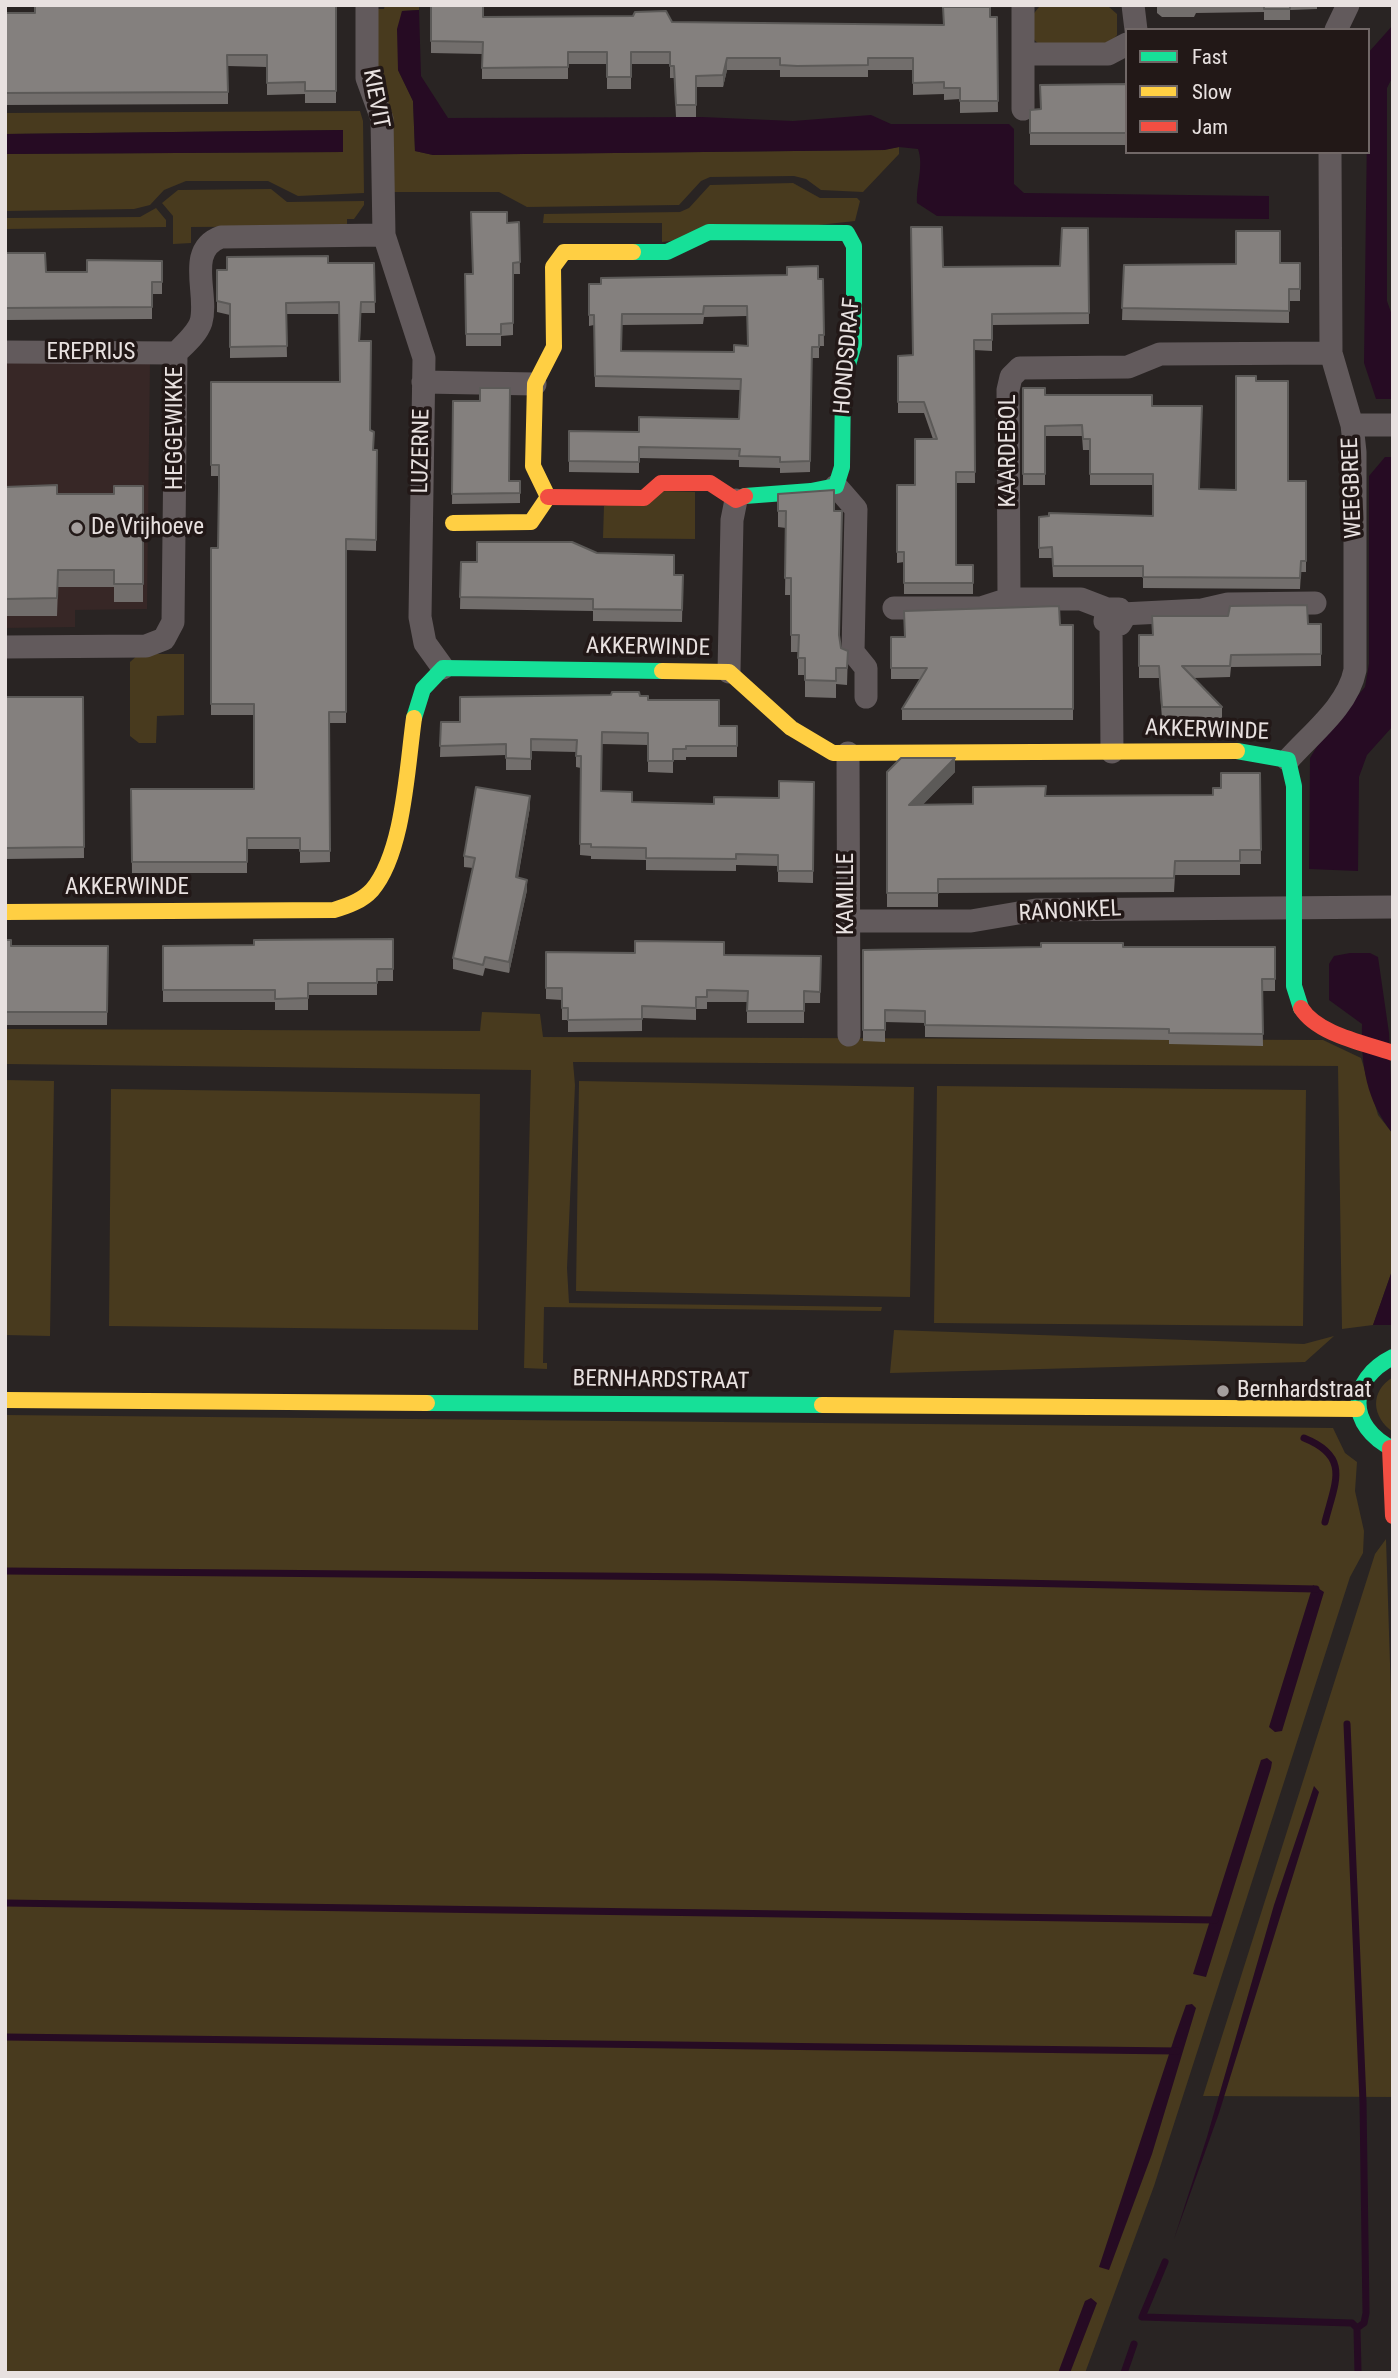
<!DOCTYPE html>
<style>
body{margin:0}
#map{position:relative;width:1398px;height:2378px;overflow:hidden;background:#292423;font-family:"Roboto Condensed",sans-serif}
canvas{display:block}
.frame{position:absolute;inset:0;border:7px solid #e8e1e0;pointer-events:none}
.legend{position:absolute;left:1125px;top:28px;width:245px;height:126px;box-sizing:border-box;background:#221817;border:2px solid #716867;margin:0;padding:9px 12px;list-style:none;font-size:21px;color:#e8e1e0}
.legend li{display:flex;align-items:center;gap:14px;height:35px}
.legend b{width:35px;border:2px solid #716867}
</style>
<div id="map">
<canvas width="1398" height="2378"></canvas>
<div class="frame"></div>
<ul class="legend">
<li><b style="height:9px;background:#16e098"></b>Fast</li>
<li><b style="height:9px;background:#ffcf43"></b>Slow</li>
<li><b style="height:9px;background:#f24e42"></b>Jam</li>
</ul>
</div>
<script>
const context = document.querySelector('canvas').getContext('2d');
context.lineJoin = 'round';
function fillPath(path, color) { context.fillStyle = color; context.fill(path, 'evenodd'); }
function stroke(path, color, width, dash) { context.strokeStyle = color; context.lineWidth = width; context.lineCap = dash ? 'butt' : 'round'; context.setLineDash(dash || []); context.stroke(path); }
function label(font, color, halo, rows, align = 'center') {
  context.font = font + ' "Roboto Condensed",sans-serif'; context.lineWidth = 7; context.setLineDash([]); context.textBaseline = 'middle'; context.strokeStyle = halo; context.fillStyle = color; for (const [text, x, y, turn = 0] of rows) {
    context.save(); context.translate(x, y); context.rotate((+turn || 0) * Math.PI / 180); context.textAlign = isNaN(turn) ? turn : align; if (halo) context.strokeText(text, 0, 0); context.fillText(text, 0, 0); context.restore();
  }
}
const built = new Path2D(`
 M150,361L147,609L75,610V627L5,628V362Z`);
const green = new Path2D(`
 M385,5H419V10L402,11L398,70L413,101L415,151L433,155L884,150L899,147V154L863,192L821,190L806,179L794,176L710,177L701,181L679,205L527,207L499,192H394L392,114L377,75L376,9H384Z
 M1039,7H1109L1117,14V35L1107,47H1042L1031,37V17Z
 M360,111L363,121L364,193L298,196L268,181H186L164,190L150,205L134,209L5,211V154L342,152L343,130L5,134V113Z
 M793,183L820,198H857L860,201L855,221L662,242V223H543L544,214L680,212L689,208L710,185Z
 M271,189L287,202L364,201V205L354,219H347V226L191,227V243L173,244V216L162,203L178,190Z
 M156,208L166,220V227L5,229V218L140,217Z
 M662,491L695,492V539L603,538L604,506Z
 M139,654H184V715L157,716L156,743H139L130,736V662Z
 M482,1012L540,1014L543,1037L1323,1040L1361,1058L1378,1115L1393,1134V1268L1373,1325L1342,1329L1338,1066L573,1062L575,1085L567,1268L569,1303L882,1307L881,1311L544,1307L543,1363H547V1369L524,1368L531,1070L5,1064V1029L480,1031Z
 M5,1080L54,1081L50,1336L5,1335Z
 M579,1081L914,1087L910,1297L576,1291Z
 M937,1086L1306,1090L1303,1326L934,1323Z
 M111,1089L480,1094L478,1330L109,1326Z
 M894,1330L1304,1344L1334,1336L1305,1362L890,1373Z
 M1393,1377V1432C1372,1417 1369,1392 1393,1377Z
 M5,1415L1333,1428L1345,1453L1357,1462L1355,1491L1364,1531L1363,1553L1350,1577L1154,2186L1085,2373H5Z
 M1386,1539L1393,1757V2097L1203,2096L1375,1554Z`);
const water = new Path2D(`
 M419,10L421,76L448,118L702,117L793,121L871,115L891,124H1009L1014,129V184L1024,193L1269,196V219L937,216L917,203C916,185 924,166 918,149L899,147L884,150L433,155L415,151L413,101L398,70L397,29L402,11Z
 M1393,25V76L1387,88V301L1393,318V399H1376L1364,363L1368,53Z
 M343,130V152L5,154V134Z
 M1385,457H1393V726L1367,755L1359,777L1358,871L1309,869L1310,758L1324,735L1365,687L1369,664V476Z
 M1350,953H1370L1378,957L1389,1033L1393,1134C1366,1100 1361,1066 1362,1024L1329,1000V964L1334,956Z
 M1393,1268V1325H1373Z
 M1313,1585L1324,1592L1282,1731L1275,1732L1269,1727Z
 M1267,1758L1272,1762L1271,1768L1206,1977L1193,1974L1261,1760Z
 M1314,1786L1319,1792L1219,2113L1174,2239L1207,2137L1274,1905Z
 M1192,2004L1196,2008L1152,2154L1109,2270L1099,2267L1175,2036L1186,2005Z
 M1091,2298L1097,2303L1070,2373H1058L1085,2301Z`);
const stream = new Path2D(`
 M1304,1438C1351,1457 1335,1482 1325,1522
 M5,1571L714,1577L1316,1589
 M1347,1724L1363,2102L1366,2313L1364,2323L1357,2328
 M5,1903L1215,1920
 M5,2037L1177,2051
 M1165,2262L1142,2317L1352,2323L1357,2328L1358,2373
 M1124,2373L1134,2344`);
const street = new Path2D(`
 M367,5V78L382,119L384,235L424,358L420,617L425,643L443,668
 M1023,5V54H1108L1127,44
 M1133,5L1136,30
 M1336,30L1348,5
 M1023,109V54
 M5,352L176,353
 M423,382L535,384
 M1352,425H1393
 M836,486L856,509L853,652L866,668V697
 M1009,599L1008,390L1011,377L1020,368L1128,367L1160,354L1331,353
 M894,608H981L1009,599H1081L1107,609H1119L1123,619L1120,624L1111,625L1105,621L1107,609
 M1122,614L1202,610L1228,604L1315,603
 M1111,625L1112,752
 M5,647L146,646L164,639L173,622L176,353C185,344 197,334 201,322C209,294 185,250 221,237L384,235
 M729,672L732,520L736,500
 M848,753L849,1035
 M1288,760C1312,733 1348,706 1355,670V452L1352,425L1331,353L1330,152
 M847,921H971L1036,910L1393,907`);
const fast = new Path2D(`
 M633,252H667L709,232L847,233L854,246V344L843,382L842,467L836,486L811,491L745,496
 M414,718L423,689L443,668L662,671
 M1237,751L1288,760L1294,786V986L1301,1008
 M1393,1357C1347,1380 1347,1426 1393,1449
 M427,1403L822,1405`);
const slow = new Path2D(`
 M453,523L531,522L548,497L533,466L535,384L554,347L553,267L564,252H633
 M662,671L729,672L791,728L833,753L1237,751
 M5,912L334,910C348,906 362,901 372,890C404,852 407,767 414,718
 M5,1400L427,1403
 M822,1405L1357,1409`);
const jam = new Path2D(`
 M548,497L644,498L661,483H710L736,500L745,496
 M1301,1008C1318,1035 1365,1043 1393,1053
 M1390,1448L1393,1516`);
const wall = new Path2D(`
 M336,5V103H305V94L267,95V67L228,66V104L5,105V13Z
 M431,5L483,17L672,22L944,25L990,17H997L998,112L960,113V99L944,100V94L913,95V70H868V77H780V70H727L723,87H696V117H676L674,78H670V64H631V89H607V64H568V79H482V54L431,53Z
 M1157,5H1317V9L1290,10V20H1264V12L1196,13L1194,17H1162L1157,13Z
 M1127,84V145H1030V110L1040,109Z
 M519,222L520,274H513V335L501,336V346H466L465,274H473L507,223Z
 M1088,228L1089,324L992,325V351L974,350L975,483H956V565H973V594H904V562L897,563V485H915L933,439L924,413H898V356L913,355L943,267L1060,266Z
 M5,253L46,272H87L162,261V294H152V319L5,320Z
 M328,263H374L375,313H361L360,341L370,430L373,450H377L376,551L346,550V723H329L330,862L300,863V849H247V873H132L131,789H254V715H211V548H218L219,476H211V382H340L339,314H286L287,357L230,358V315L217,312V270Z
 M1300,263V301H1289V323L1122,320L1124,265Z
 M823,279L824,346H819V358H812L810,472L780,473V468L739,467V460L639,458V473L569,472V431L639,432L739,419L740,390L595,387L594,325L589,326V284ZM747,316V346L734,352L621,351L622,325L703,324L704,317Z
 M1256,381L1288,481H1306V572H1301L1300,589L1143,588V577H1053L1052,558H1039V517L1153,516V485H1090V450H1083L1082,436H1045V485H1023V388L1045,395L1152,406L1199,489L1236,490Z
 M453,401L509,481H520V503L452,504Z
 M143,486V602H114V587H58L57,616H5V487L57,494H114Z
 M778,494L834,511L839,637L841,648L848,651L847,685L836,684V698L805,697V675H798V652H791V595H785L786,528L778,527Z
 M597,553L674,575H683L682,622L593,621V611L460,609L461,562H477Z
 M1308,624H1321V666L1231,667L1230,677L1194,678L1222,707V718L1162,719L1159,678H1139V635Z
 M1060,625H1073V720H902V709L920,679H891V637Z
 M640,696L719,726H737V757H686V760H673V773L648,772V745L602,744L601,791L632,802L714,804L779,798L814,782L813,883L778,882V866L736,865V871L646,870V860L591,859V856L580,855L581,768L576,767V752L531,751V770H506V755L440,757L441,722H460Z
 M5,697H83L84,858L5,859Z
 M887,772H955L922,805L973,804L1046,796L1213,795L1221,788L1260,773L1261,864H1240V875H1175L1174,892L938,893V907H887Z
 M530,807L518,878L527,890L509,973L485,968L483,976L453,969V958L473,868L464,867V856Z
 M393,939V981H377V995H308V1010H275V1002H163V946L254,945Z
 M5,940L11,946H108L107,1025H5Z
 M1123,947H1275V991H1262L1263,1046L1169,1044V1040L925,1037V1023L885,1022V1042L863,1041V950Z
 M546,952L821,956L820,1003H804V1023H747V1002H707V1009H696V1020L642,1018V1031L568,1032V1020H562V1000L546,999Z`);
const shadedWall = new Path2D(`
 M727,58V70L723,87V75Z
 M955,758V772L909,819V805Z
 M530,796V807L516,888V877Z
 M527,880V890L509,973V962Z`);
const building = new Path2D(`
 M35,5H336V91H305V82L267,83V55H227L228,92L5,93V13H35Z
 M431,5H483V17L633,16L635,12L666,11L672,22L944,25L943,7H990V17H997L998,101H960V88H944V82L913,83V58H868V65L797,66L780,65V58H727L723,75L696,76V105H676L674,66H670V52H631V77H607V52H568V67L482,68L483,42L431,41Z
 M1264,5H1290V9H1264Z
 M1127,84V133H1030V110L1041,109L1040,85Z
 M471,212H507V223L519,222L520,262L513,263V323L501,324V334H466L465,274H473Z
 M911,227H942L943,267L1060,266L1062,228H1088L1089,313L992,314V340H974L975,472H956V565H973V583H904V552H897V485H915V439H937L924,402H898V356L913,355Z
 M1236,231H1280V263H1300V289H1289V311L1122,308L1124,265L1236,264Z
 M5,253H45L46,272H87V260L162,261V282H152V307L5,308Z
 M328,256V263H374L375,302H361L359,341H371L370,430L374,432L373,450H377L376,540L346,539V712H329L330,851H300V838H247V862H132L131,789H254V704H211V548H218L219,487V465H211V382H340L339,302L286,303L287,346L230,347V304L217,301V270H227V257Z
 M818,266V279H823L824,335H819V347H812L810,461L780,462V457L739,456L740,449L639,447V462L569,461V431L639,432V417L739,419L741,379L595,376L594,315H589V284H601V278L787,275V267ZM704,306H747L748,346L734,345V352L621,351L622,314H703Z
 M1236,376H1256V381H1288V481H1306V561H1301L1300,578L1143,577V566H1053L1052,547L1039,548V517L1049,516V513L1153,516V474H1090V439H1083L1082,425L1045,426V474H1023V388H1045V395H1152V406H1202L1199,489L1236,490Z
 M480,388H510L509,481H520V493L452,494L453,401H480Z
 M57,485V494H114V486H143V584H114V570H58L57,598L5,599V487Z
 M834,490V511H842L839,635L841,648L848,651L847,668H836V681L805,680V658H798L799,635H791V578H785L786,511H778V494Z
 M477,542H572L597,553L674,555V575H683L682,610L593,609V599L460,597L461,562H477Z
 M1307,605L1308,624H1321V654L1231,655L1230,666H1182L1222,707H1162L1159,666H1139V635H1153L1152,616H1228L1230,606Z
 M1059,606L1060,625H1073V709H902L927,668H891V637H905L904,611Z
 M612,692H639L640,696H648V700H719V726H737V746H686V749H673V761H648V733L602,732L601,791L632,792V802L714,804V797L779,798V781L814,782L813,871H778V855L736,854V859L646,858V848L591,847V844H580L581,756H576L577,740L531,739V759L506,758V744L440,746L441,722H460V697L611,695Z
 M5,697H83L84,847L5,848Z
 M901,758H955L909,805L973,804V787L1046,786L1045,796L1213,795V788H1221V773H1260L1261,850H1240V861H1175L1174,878L938,879V893H887V772Z
 M476,787L530,796L516,877L527,880L509,962L485,957L483,965L453,958L475,858L464,856Z
 M393,939V969H377V983H308V998L275,999V990H163V946L254,945V940Z
 M5,940H11V946H108L107,1012H5Z
 M635,941L724,942V955L821,956L820,992L804,991V1011H747L748,991L707,990V997H696V1008L642,1006V1019L568,1020V1008H562V988H546V952L635,953Z
 M1041,943H1123V947H1275V979H1262L1263,1034L1169,1033V1029L925,1025V1011L885,1010V1030H863V950L1041,947Z`);
const markers = [
 [77,528,7,"#a59f9e"],
 [1223,1391,7,"#a59f9e"]
];
const streetNames = [
 ["KIEVIT",375,99,79],
 ["EREPRIJS",91,353],
 ["HONDSDRAF",848,356,-85],
 ["HEGGEWIKKE",176,428,-90],
 ["LUZERNE",422,451,-89],
 ["KAARDEBOL",1009,451,-90],
 ["WEEGBREE",1353,488,-92],
 ["AKKERWINDE",648,648,1],
 ["AKKERWINDE",1207,731,2],
 ["AKKERWINDE",127,888],
 ["KAMILLE",847,894,-90],
 ["RANONKEL",1070,912,-3],
 ["BERNHARDSTRAAT",661,1381,1]
];
const poiNames = [
 ["De Vrijhoeve",91,528],
 ["Bernhardstraat",1237,1391]
];
fillPath(built, '#372726');
fillPath(green, '#483a1e');
fillPath(water, '#260b23');
stroke(stream, '#260b23', 7);
stroke(street, '#625a5c', 23);
stroke(fast, '#16e098', 16);
stroke(slow, '#ffcf43', 16);
stroke(jam, '#f24e42', 16);
fillPath(wall, '#726e6c');
fillPath(shadedWall, '#5c5a58');
fillPath(building, '#84807e');
stroke(building, '#5c5a58', 2);
for (const [x, y, r, color] of markers) { const dot = new Path2D(); dot.arc(x, y, r, 0, 2 * Math.PI); context.fillStyle = color; context.fill(dot); stroke(dot, '#221817', 2.5); }
label('23px', '#e8e1e0', '#221817', streetNames);
label('23px', '#e8e1e0', '#221817', poiNames, 'left');
</script>
